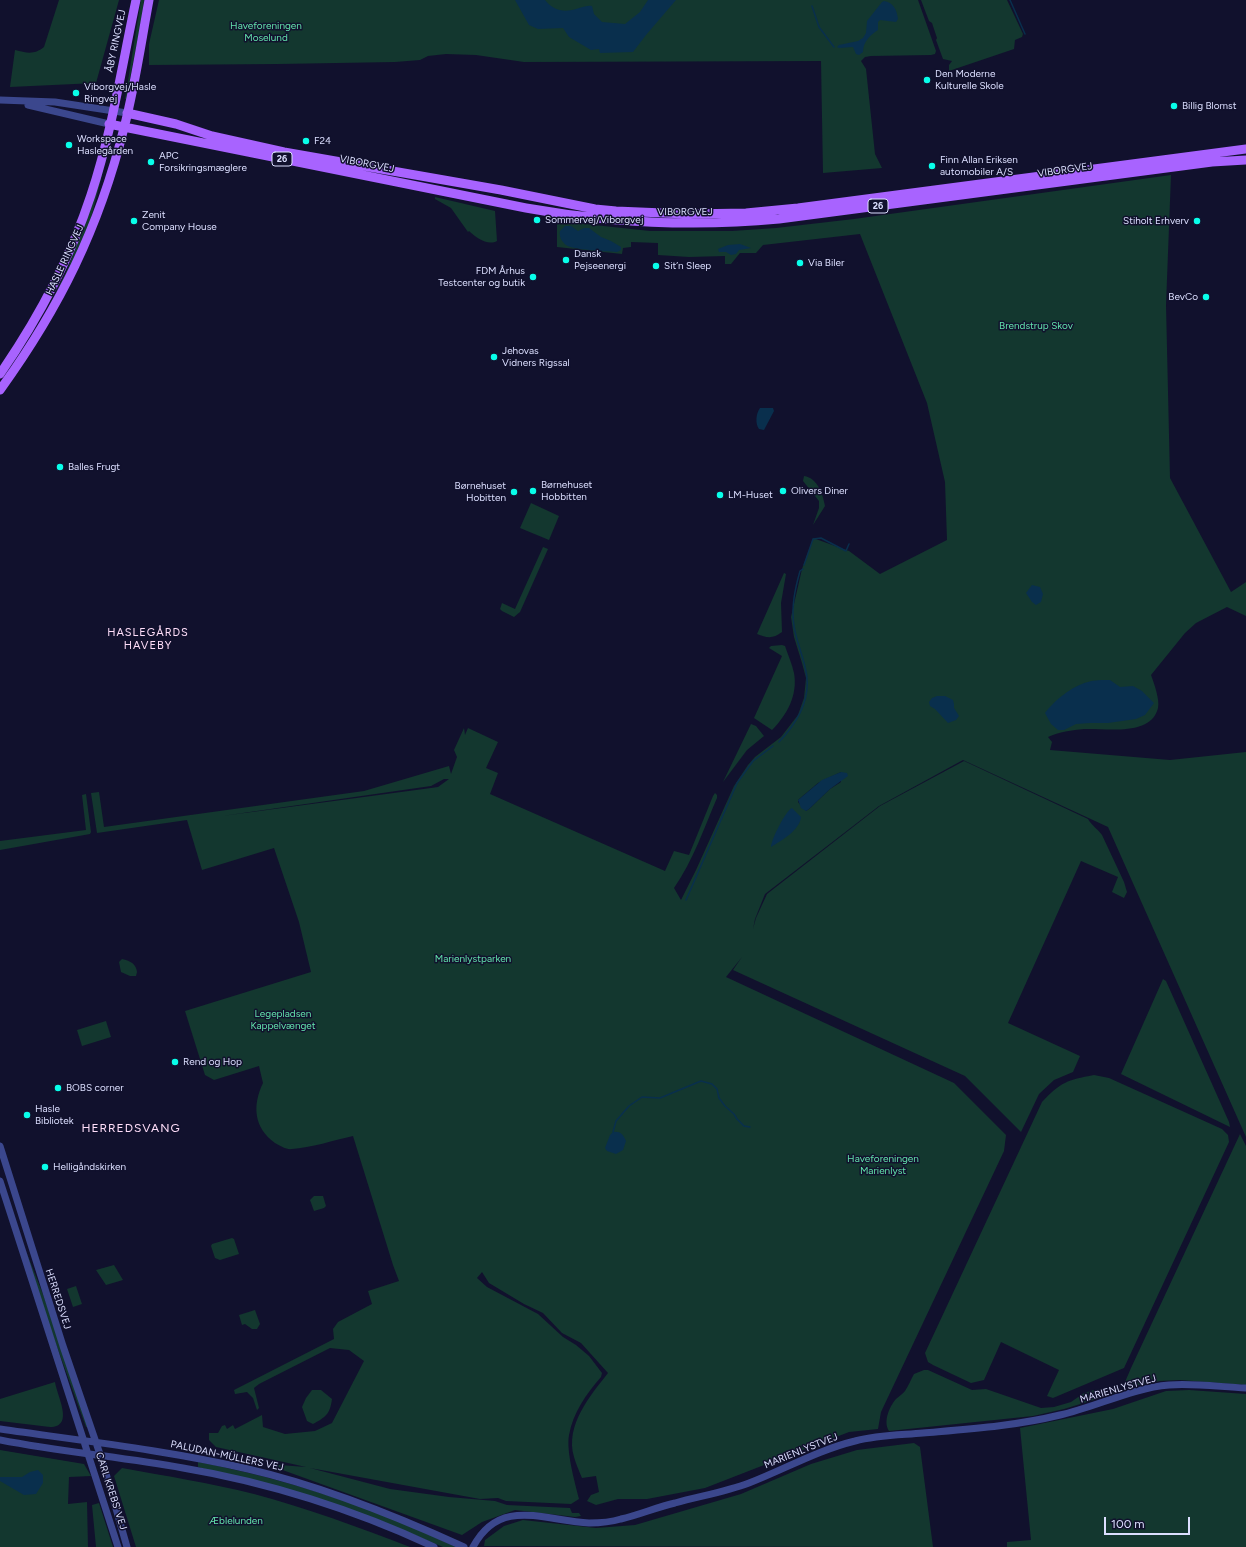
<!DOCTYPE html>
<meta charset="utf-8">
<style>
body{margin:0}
#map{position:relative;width:1246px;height:1547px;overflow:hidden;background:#11112d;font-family:Figtree,sans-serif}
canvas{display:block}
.scale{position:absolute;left:1104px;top:1517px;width:86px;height:18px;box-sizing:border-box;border:2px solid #dcdfff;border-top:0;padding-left:5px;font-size:12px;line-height:14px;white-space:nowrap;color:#dcdfff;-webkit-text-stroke:3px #11112d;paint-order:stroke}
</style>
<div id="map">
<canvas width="1246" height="1547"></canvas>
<div class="scale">100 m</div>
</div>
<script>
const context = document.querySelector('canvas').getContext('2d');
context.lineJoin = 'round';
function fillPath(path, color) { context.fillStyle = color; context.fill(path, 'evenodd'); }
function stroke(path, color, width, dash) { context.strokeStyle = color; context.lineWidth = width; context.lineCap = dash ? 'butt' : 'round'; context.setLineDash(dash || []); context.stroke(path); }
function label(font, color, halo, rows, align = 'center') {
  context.font = font + ' Figtree,sans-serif'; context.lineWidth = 3; context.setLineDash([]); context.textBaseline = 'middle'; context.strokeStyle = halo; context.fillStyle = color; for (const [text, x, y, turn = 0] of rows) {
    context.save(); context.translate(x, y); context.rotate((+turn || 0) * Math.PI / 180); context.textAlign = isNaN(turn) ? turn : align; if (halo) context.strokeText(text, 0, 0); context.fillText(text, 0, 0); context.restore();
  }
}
const green = new Path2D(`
 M59,0H119L96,83L10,87L15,50C27,53 34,55 44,47Z
 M141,0H144L142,17L126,99H125Z
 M159,0H918L936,51L935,54L931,55L871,56L865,57L861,61L866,69L875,154L882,168L823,173L821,61L524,62L476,55L446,54L428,56L420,60L395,62L278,64L149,65V44Z
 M921,0H1007L1023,34L1022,37L1015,40L1014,49L949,71V65L952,61L943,59L936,40L937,38L932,23L929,21Z
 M112,136L89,226L81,247L47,310L68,268Z
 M1171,175L1166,305L1170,478L1231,592L1246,582V616L1227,607L1196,623L1185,633L1151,675C1154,683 1160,700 1158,708C1151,737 1105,728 1084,729C1072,730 1059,732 1048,737L1052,742L1050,750L1170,760L1246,752V1137L1108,827L963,760L879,806L765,894L755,919L753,929L756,918L767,894L880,806L964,761L1088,819C1092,826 1098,829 1102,835L1124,882L1127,892L1124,898L1112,892L1118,877L1081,861L1008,1023L1080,1056L1073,1072L1054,1080L1039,1094L1021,1132L965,1076L733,970L742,957L726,977L954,1083L1006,1135L1004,1151L881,1412L878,1429L849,1432L705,1488L647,1499H618L596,1505L587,1501L591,1495L599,1492L596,1476L582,1478C579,1471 576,1464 574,1457C565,1425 590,1396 608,1373L581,1343L562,1333L543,1313L524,1304L489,1283L482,1272L477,1278L487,1287L538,1314L563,1337L576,1345L589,1356L602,1373L601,1377C586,1394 573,1413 569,1435C566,1451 575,1483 579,1499L571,1504L506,1501L498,1498L480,1499L310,1468L390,1489L449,1497L495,1501L507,1505L570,1508L572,1513H579L581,1516L575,1517L515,1510L482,1522L462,1535L266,1464L306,1467L216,1447L209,1440V1433H218L222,1426L225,1425L227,1429L233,1425L235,1429L262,1415L263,1427L285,1434L315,1431L332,1423L364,1361L349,1350L330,1348L259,1384L254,1388L259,1408L257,1410L253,1398L247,1392L235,1394L234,1390L334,1339L333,1329L338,1322L372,1304L368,1291L399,1281L393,1265L353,1136C335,1140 310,1148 292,1149C287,1150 280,1146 275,1143C254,1128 252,1106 263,1083L259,1066L214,1080L205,1075L185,1011L311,972L299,922L274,848L202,870L187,820L97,833L91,793L99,792L104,827L364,791L449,766L451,774L457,757L454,750L464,728L465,735L468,728L498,742L486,768L498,773L490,794L665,871L674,851L689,855L713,796L715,793L717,795V798C704,828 693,861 674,888L681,900L696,870L734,786L748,765L755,757L781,737L798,715L804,698L806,678L802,663L794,637L791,617L802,569L813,538L849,551L880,574L947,540L945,482L927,403L860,234L763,245L756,253H740L731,264H725V256L689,257L658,255V243L631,242V247L623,248L622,254L557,247V221L650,231H732L776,228L854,219ZM841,772V782L830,789L809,809L806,811L798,802V800L818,783ZM444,779H449L438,787L431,788L222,816L431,786Z
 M435,197L495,211L497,241C488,246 476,238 469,231L468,232L451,208L435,199Z
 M804,476C818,478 823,495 825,506L813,525L819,508V501L803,481Z
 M531,503L559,516L549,540L520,528Z
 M543,547L548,549L520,612L514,617L502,611L500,609L502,603L515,609Z
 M784,573L786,574L781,603L782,632C773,639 767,638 757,634Z
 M782,645L785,646C788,655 792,664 794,673C798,695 787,715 772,730L754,718L782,656L769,648L771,646Z
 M751,724L756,726L764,736L747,750L723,782Z
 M86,794L91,832L90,834L0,850V841L86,830L82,795Z
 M122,959C131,961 136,964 137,972L136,976H130L121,972L119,962Z
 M1163,979L1166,981L1229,1122L1230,1127L1121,1074Z
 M106,1021L111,1037L82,1046L77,1030Z
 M1094,1075L1109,1078L1222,1129L1228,1135L1229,1142L1124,1368L1053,1398L1047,1396L1059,1370L1001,1342L984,1380L971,1383L933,1365L928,1362L925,1353L1042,1102C1061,1082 1067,1080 1094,1075Z
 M1240,1134L1246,1146V1385L1180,1380L1160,1381L1129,1387L1125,1382L1131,1368Z
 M314,1196H323L326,1206L324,1208L314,1211L310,1200Z
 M232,1238L234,1239L239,1254L220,1260L215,1258L211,1246L212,1244Z
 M26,1251L44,1297L88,1427H86L48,1322Z
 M114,1265L123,1280L106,1285L96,1270Z
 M76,1286L82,1304L73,1307L67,1289Z
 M255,1310L260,1324L257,1329H252L245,1324L242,1325L239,1315Z
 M924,1370H928L972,1390L986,1389L1041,1408L1054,1407L1071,1402L1084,1393L1094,1390L1118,1388L1113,1394L1064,1409L1033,1416L889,1431C883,1422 889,1407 896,1399C899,1396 903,1394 905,1391C909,1385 911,1379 914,1374Z
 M55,1382C57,1396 75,1427 50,1427L0,1421V1399Z
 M312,1390H321L332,1399C330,1414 326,1417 313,1424L307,1421L302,1407L306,1398Z
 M1189,1390L1246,1394V1547H1007V1542L1031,1540L1020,1428L1113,1409L1166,1391Z
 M914,1443L920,1447L933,1547L484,1546L485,1540L504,1526L523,1520L596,1528L635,1525L741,1494L811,1464L857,1450Z
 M0,1450L84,1464L91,1476L69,1477L68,1504L87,1502L88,1547H0Z
 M198,1462C287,1479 374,1507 456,1547H443L372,1517L198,1467Z
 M122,1468C166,1476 210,1483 254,1494C307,1508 358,1527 410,1547H136L114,1476Z
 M99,1503L113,1547H96L92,1505Z`);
const water = new Path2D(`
 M515,0H545C553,10 563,13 576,9C581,8 586,5 592,6L594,14L602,22L625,24L640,12L648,0H676L646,35L633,52L600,53L599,49L591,50L569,37L563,28L538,29L529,25Z
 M884,1C893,2 897,10 898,19L896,22L880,20L878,22V30C870,35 863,42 863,52L859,55L856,54L853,47L839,48L837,47L839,45L858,41L863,38L866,33L867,21L882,2Z
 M565,226H571L578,231L584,228H589L601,237L611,241L621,247V250L617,252C605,251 574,250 566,245C561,241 559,236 560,231Z
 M740,244L751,248L739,250L736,254L731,255L726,252H719L718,249L728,245Z
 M760,408H773L774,411L764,430L759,429C755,424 756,413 760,408Z
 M1032,585L1040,587L1043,594L1041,602L1036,605L1032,602L1026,593Z
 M1110,680L1120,687L1133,686L1142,691L1154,703L1145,715L1136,719L1108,723H1090L1076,724L1064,730H1058L1051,724L1045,713C1055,700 1072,686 1088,682C1094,680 1103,680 1110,680Z
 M937,696H945L953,700L954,704V708L959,716L956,720L948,723L935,709L930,706L929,702L932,698Z
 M841,772L847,773L848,776L830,789L809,809L806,811L801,808L798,800L822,780Z
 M792,808L801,817C800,830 781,841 771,847C771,840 786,810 792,808Z
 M613,1132C620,1131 623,1134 626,1141L623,1150L616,1154L607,1151L605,1148L610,1135Z
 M38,1470L43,1475V1483L36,1494L24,1495L0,1481V1477H22L30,1472Z`);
const stream = new Path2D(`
 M1010,0L1025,34
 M812,6L819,27L834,47
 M804,565L813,539L821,538L846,551L849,544
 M779,742C799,721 813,696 805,667C802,653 796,640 794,626C791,607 795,589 800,571L803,569
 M686,900L737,783L753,761L773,746
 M613,1132L616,1121L629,1106L642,1097L660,1098L701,1081L712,1084L717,1089L719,1098L725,1106L734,1114L737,1119L744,1126L750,1127`);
const minor = new Path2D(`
 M0,100L55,102L127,113
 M28,105L109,124
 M0,1146L63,1346L103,1463L127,1547
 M0,1181L118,1547
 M0,1429C83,1441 166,1450 248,1469C322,1486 394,1515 464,1547
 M0,1440C61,1452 122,1457 183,1468C267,1482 356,1510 434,1547
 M473,1547C500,1496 545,1521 589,1523C599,1523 611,1522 621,1519C639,1515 657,1507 675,1503C700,1496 725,1492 749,1483C785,1469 818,1450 855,1441C877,1435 900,1435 923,1433C969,1429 1015,1426 1060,1415C1096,1407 1132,1388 1169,1385C1194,1383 1221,1387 1246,1388`);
const major = new Path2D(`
 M127,113L176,124L212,136L284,152L501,190L595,209L616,211L687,214L746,213L798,208L1246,149
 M109,124L526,208C610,223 695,227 779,219L1212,162L1246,160
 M0,374C38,319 70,259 91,195C112,132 122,65 136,0
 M0,390C60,307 99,228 124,128C135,86 141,43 149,0`);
const markers = [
 [927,80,4,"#08ffea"],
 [76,93,4,"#08ffea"],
 [1174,106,4,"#08ffea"],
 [306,141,4,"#08ffea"],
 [69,145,4,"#08ffea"],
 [151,162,4,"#08ffea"],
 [932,166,4,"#08ffea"],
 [537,220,4,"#08ffea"],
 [134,221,4,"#08ffea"],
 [1197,221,4,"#08ffea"],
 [566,260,4,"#08ffea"],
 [800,263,4,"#08ffea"],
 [656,266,4,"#08ffea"],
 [533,277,4,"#08ffea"],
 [1206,297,4,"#08ffea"],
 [494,357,4,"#08ffea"],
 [60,467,4,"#08ffea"],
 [533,491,4,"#08ffea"],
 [783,491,4,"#08ffea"],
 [514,492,4,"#08ffea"],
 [720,495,4,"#08ffea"],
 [175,1062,4,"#08ffea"],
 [58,1088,4,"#08ffea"],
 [27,1115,4,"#08ffea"],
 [45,1167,4,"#08ffea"]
];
const shields = [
 [282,159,20],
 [878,206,20]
];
const shieldNames = [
 ["26",282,159],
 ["26",878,206]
];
const parkNames = [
 ["Haveforeningen",266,26],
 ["Moselund",266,38],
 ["Brendstrup Skov",1036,326],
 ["Marienlystparken",473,959],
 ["Legepladsen",283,1014],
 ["Kappelvænget",283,1026],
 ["Haveforeningen",883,1159],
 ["Marienlyst",883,1171],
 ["Æblelunden",236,1521]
];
const streetNames = [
 ["ÅBY RINGVEJ",116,41,-78],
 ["VIBORGVEJ",367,164,11],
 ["VIBORGVEJ",1065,170,-8],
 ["VIBORGVEJ",685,212],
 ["HASLE RINGVEJ",65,260,-65],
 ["HERREDSVEJ",58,1299,72],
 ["MARIENLYSTVEJ",1118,1389,-16],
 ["MARIENLYSTVEJ",801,1451,-22],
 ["PALUDAN-MÜLLERS VEJ",227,1456,12],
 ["CARL KREBS' VEJ",111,1491,72]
];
const poiNames = [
 ["Den Moderne",935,74],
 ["Kulturelle Skole",935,86],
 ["Viborgvej/Hasle",84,87],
 ["Ringvej",84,99],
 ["Billig Blomst",1182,106],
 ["Workspace",77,139],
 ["Haslegården",77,151],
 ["F24",314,141],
 ["APC",159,156],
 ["Forsikringsmæglere",159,168],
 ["Finn Allan Eriksen",940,160],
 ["automobiler A/S",940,172],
 ["Zenit",142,215],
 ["Company House",142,227],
 ["Sommervej/Viborgvej",545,220],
 ["Stiholt Erhverv",1189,221,"right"],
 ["Dansk",574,254],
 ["Pejseenergi",574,266],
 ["Via Biler",808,263],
 ["Sit’n Sleep",664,266],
 ["FDM Århus",525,271,"right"],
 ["Testcenter og butik",525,283,"right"],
 ["BevCo",1198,297,"right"],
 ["Jehovas",502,351],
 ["Vidners Rigssal",502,363],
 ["Balles Frugt",68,467],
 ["Børnehuset",541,485],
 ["Hobbitten",541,497],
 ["Børnehuset",506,486,"right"],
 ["Hobitten",506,498,"right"],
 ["Olivers Diner",791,491],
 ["LM-Huset",728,495],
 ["Rend og Hop",183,1062],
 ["BOBS corner",66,1088],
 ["Hasle",35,1109],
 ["Bibliotek",35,1121],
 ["Helligåndskirken",53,1167]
];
const neighbourhoodNames = [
 ["HASLEGÅRDS",148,633],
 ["HAVEBY",148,646]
];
const quarterNames = [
 ["HERREDSVANG",131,1128]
];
fillPath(green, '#13372f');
fillPath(water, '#092f4d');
stroke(stream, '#092f4d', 1.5);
stroke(minor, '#3b478d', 7);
stroke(major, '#a863ff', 9);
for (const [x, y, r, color] of markers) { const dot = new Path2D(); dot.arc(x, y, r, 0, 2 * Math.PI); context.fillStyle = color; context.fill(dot); stroke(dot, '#11112d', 1.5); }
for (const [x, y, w] of shields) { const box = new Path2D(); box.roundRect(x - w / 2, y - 7, w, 14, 3); context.fillStyle = '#11112d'; context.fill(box); stroke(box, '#dcdfff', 1); }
label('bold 9px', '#dcdfff', null, shieldNames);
label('10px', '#63e4ac', '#11112d', parkNames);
label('10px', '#dcdfff', '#11112d', streetNames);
label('10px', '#dcdfff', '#11112d', poiNames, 'left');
context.letterSpacing = '1px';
label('11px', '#ffdef9', '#11112d', neighbourhoodNames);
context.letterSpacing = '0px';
context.letterSpacing = '1px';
label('12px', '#ffdef9', '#11112d', quarterNames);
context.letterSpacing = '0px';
</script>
